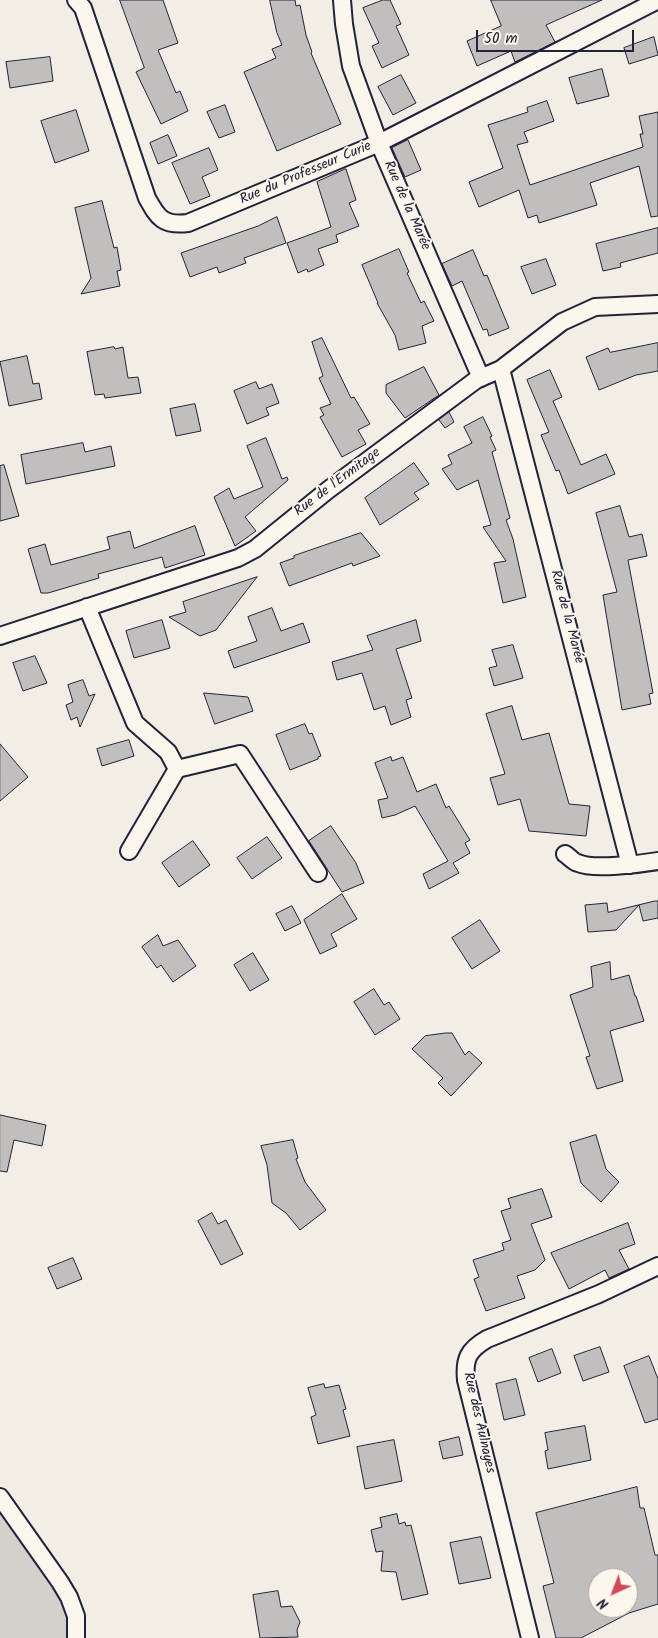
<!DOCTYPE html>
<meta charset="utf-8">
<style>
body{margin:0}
#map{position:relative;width:658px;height:1638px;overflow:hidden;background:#f2eee5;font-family:Kalam,sans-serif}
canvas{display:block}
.north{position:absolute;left:588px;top:1568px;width:50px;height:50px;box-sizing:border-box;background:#fbf7ec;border:1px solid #a4a2a5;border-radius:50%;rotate:223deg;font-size:14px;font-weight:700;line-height:20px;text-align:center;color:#22223b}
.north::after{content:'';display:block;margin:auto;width:18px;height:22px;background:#d1495b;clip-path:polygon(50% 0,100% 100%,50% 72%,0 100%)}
.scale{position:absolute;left:476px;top:30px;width:158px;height:22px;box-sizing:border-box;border:2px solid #22223b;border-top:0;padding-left:6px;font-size:15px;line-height:18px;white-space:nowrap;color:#22223b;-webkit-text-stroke:4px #fbf7ec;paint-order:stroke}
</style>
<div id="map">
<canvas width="658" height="1638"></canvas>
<div class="north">N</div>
<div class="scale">50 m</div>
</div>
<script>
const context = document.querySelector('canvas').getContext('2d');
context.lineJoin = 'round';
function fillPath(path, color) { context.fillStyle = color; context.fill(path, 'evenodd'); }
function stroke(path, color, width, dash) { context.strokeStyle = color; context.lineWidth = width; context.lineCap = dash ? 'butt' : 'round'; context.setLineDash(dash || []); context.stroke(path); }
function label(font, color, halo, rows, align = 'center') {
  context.font = font + ' Kalam,sans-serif'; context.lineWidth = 4; context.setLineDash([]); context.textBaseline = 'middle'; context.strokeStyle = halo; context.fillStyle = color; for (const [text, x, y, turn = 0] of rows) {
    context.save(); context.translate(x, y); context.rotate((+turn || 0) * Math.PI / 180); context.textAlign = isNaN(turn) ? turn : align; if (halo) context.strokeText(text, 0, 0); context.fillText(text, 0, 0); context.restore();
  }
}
const green = new Path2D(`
 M0,1495L60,1582L76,1638H0Z`);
const building = new Path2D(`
 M120,0H163L178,43L158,50L176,93L180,91L188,111L161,124L136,72L144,68Z
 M270,0H295L296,6L300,5L306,35L312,52L311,53L341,124L277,151L244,72L276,58L272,49L282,45L277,33Z
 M383,0H390L401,24L396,26L409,55L382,68L372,46L379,43L363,8Z
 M491,0H602L546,25L555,42L515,62L511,51L477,66L467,41L501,26Z
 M654,37L658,55L629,64L624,48Z
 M50,57L53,81L10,88L6,62Z
 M602,69L609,96L577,104L569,78Z
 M401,75L416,103L393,115L378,87Z
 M547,101L554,121L524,132L528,142L517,145L530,185L643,147L640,134H643L639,116L658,112V216L651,217L639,166L590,183L597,205L539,223L537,215L528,218L519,190L479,207L469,182L503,168L488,125L528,112L527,108Z
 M225,105L235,132L219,138L207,112Z
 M76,110L89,151L55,163L41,121Z
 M168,135L177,156L158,164L150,143Z
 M408,140L421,170L405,177L392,148Z
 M209,148L218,170L202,177L210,196L190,204L172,163Z
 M346,169L356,200L349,203L359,226L336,235L338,242L318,249L324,265L308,272L307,269L298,273L287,243L331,227L317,182Z
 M102,201L114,248L117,247L121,270L117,271L120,286L81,294L91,278L75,208Z
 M277,217L286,243L244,258L246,263L219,273L217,267L190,277L181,253L258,226Z
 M658,228V253L620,263L621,267L603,271L596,244Z
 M399,249L409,272L407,273L421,303L424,301L434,321L422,326L426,343L399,350L395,335L377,303H378L362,265Z
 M473,250L484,276L487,275L509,328L489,336L487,329L483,330L462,281L452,286L442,264Z
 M546,259L556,285L532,294L521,267Z
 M322,338L351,398L354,397L370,424L358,430L366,444L342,457L320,417L324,415L320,408L331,404L319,378L323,376L312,342Z
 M658,343V371L636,375L599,390L586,357L608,348L610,352Z
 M114,347L115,349L123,347L128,378L138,377L141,393L105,398L104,394L95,395L87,352Z
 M27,356L33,384L39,383L42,399L9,406L0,362Z
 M424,367L439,395L405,418L386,393V385Z
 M550,370L562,397L553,401L581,465L606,454L615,474L568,494L559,470L556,471L541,435L549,432L527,380Z
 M256,382L259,389L272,384L279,403L266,408L269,415L247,424L234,391Z
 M195,404L201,431L176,436L170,409Z
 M449,412L454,422L445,428L439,420Z
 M483,417L492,436L490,437L496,450L492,452L510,518L506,520L513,539L526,597L503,603L494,563L506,561L483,527L491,525L478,480L457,490L442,469L452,464L448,455L472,443L464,427Z
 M266,438L282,479L287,477L288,480L245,517L256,531L235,546L214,497L229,488L234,499L263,487L247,446Z
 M83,443L85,452L111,446L115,466L26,484L21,455Z
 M414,463L429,484L414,493L419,499L380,525L365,498Z
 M4,465L19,516L0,521V466Z
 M620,506L629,537L642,534L647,556L628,560L653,693L649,694L651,704L622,710L603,595L617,592L596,513Z
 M195,526L205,555L165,568L162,557L98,574L99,578L48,593H41L28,549L45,544L51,565L110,549L107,537L130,531L134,548Z
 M361,533L380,556L353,566L352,563L289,586L280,563L294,558V556Z
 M257,577L216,630L200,636L169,617L186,612L183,602Z
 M272,608L281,631L303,623L310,642L234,668L228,651L257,641L248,617Z
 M162,620L170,648L134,658L126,631Z
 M416,620L421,641L396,649L412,698L406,700L411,717L391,725L385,706L374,710L362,673L337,680L332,662L373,650L367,636Z
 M513,645L523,678L494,686L489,668L497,666L492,650Z
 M35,656L47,683L23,691L13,663Z
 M83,680L89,696L95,694L80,727L77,717L71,720L66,705L73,702L68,685Z
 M204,693L248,697L253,711L215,724Z
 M512,706L522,740L549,733L569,804L590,806L586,836L529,831L520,799L498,805L490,778L505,774L486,714Z
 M305,724L309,734L312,733L321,756L318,757V759L290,770L276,735Z
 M129,740L134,756L102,766L97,749Z
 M0,744L28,777L0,801Z
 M391,757L392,761L403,757L417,792L436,784L446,808L449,806L470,840L465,843L470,853L453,863L459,873L429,889L423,874L448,861L415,806L395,815L382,818L378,800L388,798L375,763Z
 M331,826L356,863L364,883L342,892L309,841Z
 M267,837L282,858L252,879L237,858Z
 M193,841L210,865L179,887L162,863Z
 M342,894L357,919L331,934L337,946L320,954L304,920Z
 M655,901H658V918L643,921L639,905L616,930L588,932L585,905L607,903L608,912Z
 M292,906L301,923L285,931L276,914Z
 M480,920L500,951L472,969L452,938Z
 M158,935L163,946L178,940L196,966L173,982L161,965L157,968L142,947Z
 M253,953L269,980L250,991L234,965Z
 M610,962L611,980L629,975L635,996H636L644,1021L610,1031L623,1081L597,1089L586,1057L590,1056L570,995L593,987L591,967Z
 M374,989L384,1005L389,1002L400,1019L375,1035L354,1002Z
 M446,1033H452L465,1055L469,1051L482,1063L451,1096L438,1083L443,1078L412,1049L425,1036Z
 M0,1115L46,1125L42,1146L14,1140L7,1172L0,1171Z
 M596,1135L606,1169L619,1182L601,1202L581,1183L570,1143Z
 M293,1140L298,1158L296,1159L305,1182L326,1210L300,1230L286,1213L272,1203L267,1165L261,1146Z
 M542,1189L552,1217L531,1224L545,1260L535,1270L517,1276L525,1298L486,1311L474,1279L479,1277L473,1260L504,1250L502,1243L511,1240L501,1211L511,1208L508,1199Z
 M212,1213L218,1224L226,1220L243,1254L221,1265L198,1221Z
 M628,1223L635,1244L619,1250L629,1269L609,1278L605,1270L569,1289L551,1253Z
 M73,1258L82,1279L57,1289L48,1268Z
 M600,1347L609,1372L583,1381L574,1356Z
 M552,1349L561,1373L538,1382L529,1358Z
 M649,1356L658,1379V1419L645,1423L624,1366Z
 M516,1379L525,1415L504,1420L496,1384Z
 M324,1384L325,1388L339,1385L346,1409L343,1410L350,1436L318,1444L311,1417L316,1415L308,1388Z
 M585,1426L591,1460L548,1469L545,1451L548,1450L545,1433Z
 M459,1437L463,1455L443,1459L439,1442Z
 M394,1440L402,1481L365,1489L357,1447Z
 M637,1487L640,1508H644L655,1555H658V1604L629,1613L581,1638H556L543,1586L554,1583L536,1513ZM598,1578H628V1608H598Z
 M397,1514L399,1524L405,1522L406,1526L411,1525L428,1594L402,1600L396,1572L381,1571L383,1551L376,1552L371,1530L382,1527L380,1518Z
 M481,1537L491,1578L459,1584L450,1543Z
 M278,1591L281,1607L292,1606L300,1622L297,1630L298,1637L260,1638L253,1595Z`);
const minor = new Path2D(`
 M76,0L83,8L147,198C158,218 163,226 188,223L379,143L658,0
 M342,0L344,24L351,66L379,143L481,378
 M501,369L630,865
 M87,607L135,723L168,752L177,769L129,851
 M0,636L238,558L255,549L328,490L476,380L501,369L562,322L595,307L658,304
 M177,769L240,754L318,873
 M565,854C569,856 573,862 578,863C593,870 640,864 658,861
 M0,1497L60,1582L69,1597L76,1616V1638
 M530,1638L466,1380C464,1359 468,1350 487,1339L599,1294L658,1266`);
const streetNames = [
 ["Rue du Professeur Curie",306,174,-23],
 ["Rue de la Marée",406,206,66],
 ["Rue de l'Ermitage",338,483,-37],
 ["Rue de la Marée",566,617,75],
 ["Rue des Aulnayes",478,1423,77]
];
fillPath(green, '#d4d1cc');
fillPath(building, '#c2bebe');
stroke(building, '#22223b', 1);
stroke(minor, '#22223b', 20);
stroke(minor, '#fbf7ec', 16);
label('14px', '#22223b', '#fbf7ec', streetNames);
</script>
